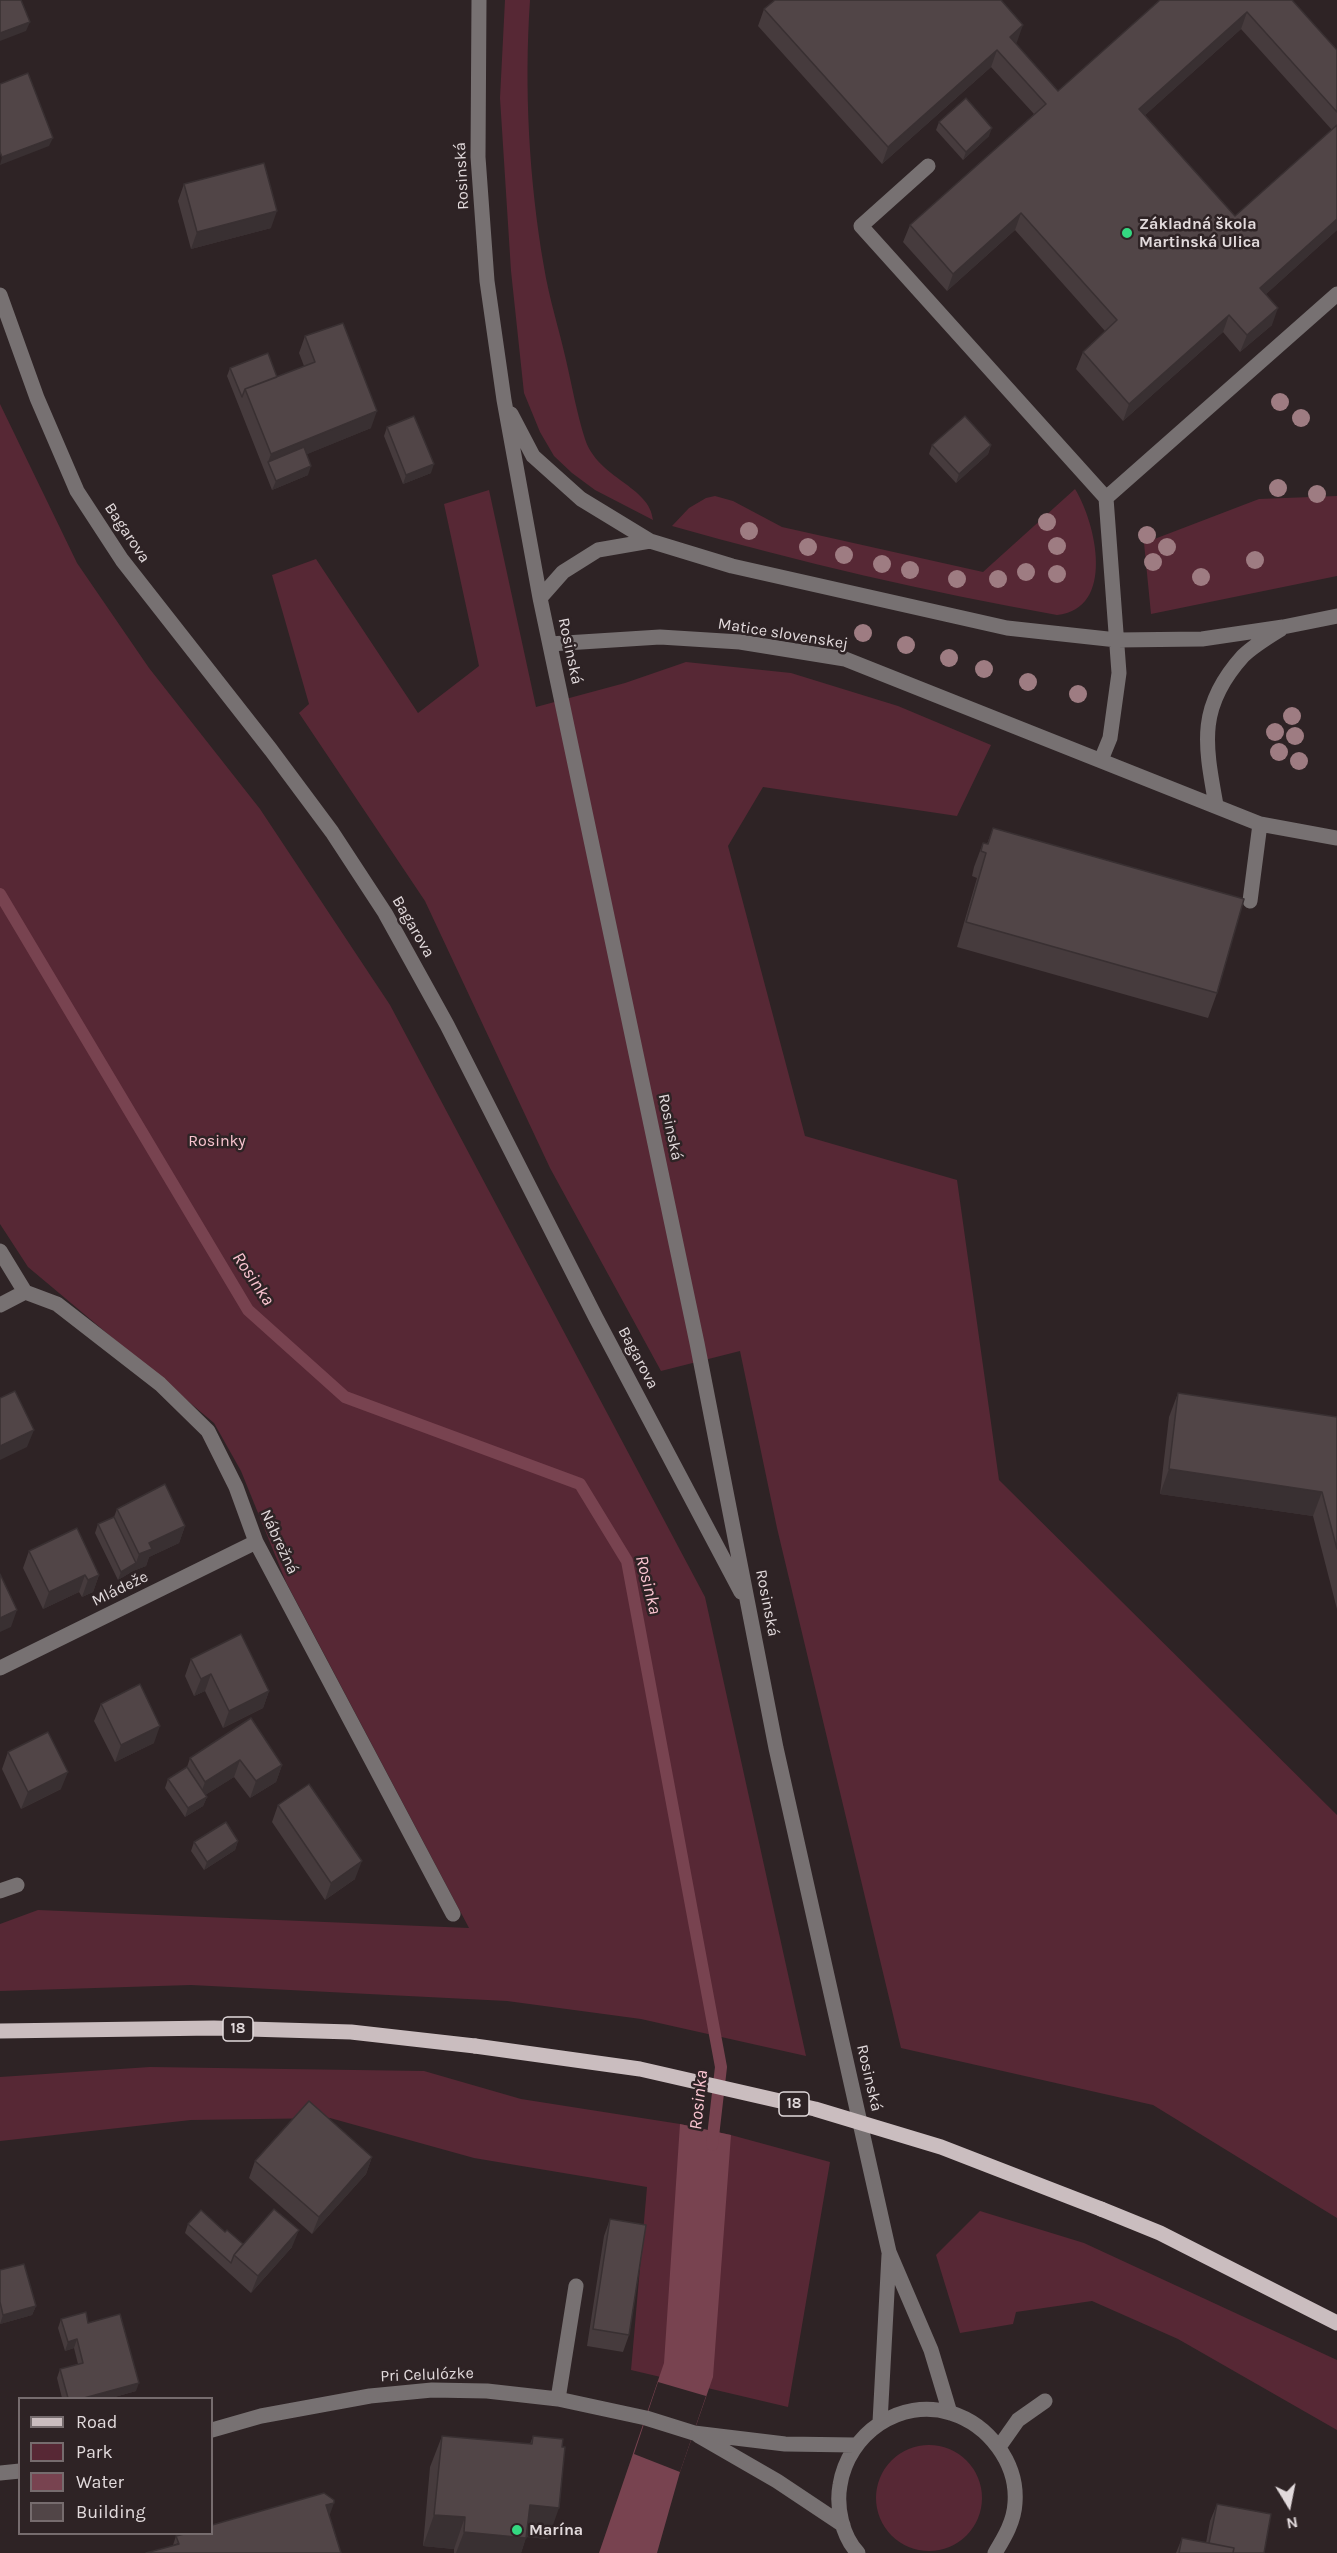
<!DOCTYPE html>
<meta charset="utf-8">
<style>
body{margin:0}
#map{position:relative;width:1337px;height:2553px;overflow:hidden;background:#2e2325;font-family:Karla,sans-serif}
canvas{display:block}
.legend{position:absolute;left:18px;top:2397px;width:195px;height:138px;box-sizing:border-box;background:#2e2325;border:2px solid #766c6e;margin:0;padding:8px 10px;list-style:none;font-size:18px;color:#e2dadc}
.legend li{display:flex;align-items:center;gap:12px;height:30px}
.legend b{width:30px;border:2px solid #766c6e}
.north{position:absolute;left:1259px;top:2475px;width:60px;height:60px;-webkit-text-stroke:4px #2e2325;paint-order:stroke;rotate:170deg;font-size:16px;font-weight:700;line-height:24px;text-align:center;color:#e2dadc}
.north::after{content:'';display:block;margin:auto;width:21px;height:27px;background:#e2dadc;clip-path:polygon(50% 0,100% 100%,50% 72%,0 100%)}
</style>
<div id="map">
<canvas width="1337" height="2553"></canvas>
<ul class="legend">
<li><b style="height:8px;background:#cabdbf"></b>Road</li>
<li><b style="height:16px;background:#572835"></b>Park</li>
<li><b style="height:16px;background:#784350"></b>Water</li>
<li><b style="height:16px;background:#514547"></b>Building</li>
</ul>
<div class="north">N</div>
</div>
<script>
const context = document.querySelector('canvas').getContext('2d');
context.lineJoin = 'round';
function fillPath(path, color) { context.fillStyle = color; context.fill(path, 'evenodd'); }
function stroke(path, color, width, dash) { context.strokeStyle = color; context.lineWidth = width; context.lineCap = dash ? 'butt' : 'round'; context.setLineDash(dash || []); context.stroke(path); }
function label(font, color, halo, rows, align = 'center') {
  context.font = font + ' Karla,sans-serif'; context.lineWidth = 5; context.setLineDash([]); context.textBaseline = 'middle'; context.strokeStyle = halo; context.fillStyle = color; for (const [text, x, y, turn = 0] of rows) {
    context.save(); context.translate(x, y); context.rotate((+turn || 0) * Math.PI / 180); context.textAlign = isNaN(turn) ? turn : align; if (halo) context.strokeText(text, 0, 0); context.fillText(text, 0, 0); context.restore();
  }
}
const green = new Path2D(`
 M505,0H530C524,89 529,180 544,267C549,298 559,329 566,360C572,386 577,414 585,439C598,479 650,486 653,520L595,490L572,473L554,456L540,432L524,393L511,271L500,98Z
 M0,404L77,563L149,668L260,809L390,1005L705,1597L806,2056L641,2019L507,2001L191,1985L0,1991V1924L38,1910L469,1928L286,1582L241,1471L214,1423L28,1267L0,1224Z
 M1075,489C1096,523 1116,609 1057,615C928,592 799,562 672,526L689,508L706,498L715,496L733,501L782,527L983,572Z
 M489,490L536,707L625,683L686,662L791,673L898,706L991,745L957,816L763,787L728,846L805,1136L957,1180L999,1480L1337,1815V2218L1153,2105L901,2048L777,1528L740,1351L661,1371L550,1168L425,901L299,713L309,704L272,575L316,559L418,713L479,666L444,504Z
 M1337,496V576L1151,614L1144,543L1259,499Z
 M150,2067L424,2071L521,2099L680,2124L731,2135L830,2162L788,2407L631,2370L647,2187L474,2158L330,2118L191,2120L0,2141V2077Z
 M980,2211L1084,2243L1337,2360V2430L1178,2339L1092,2301L1016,2312L1013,2324L960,2333L936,2255Z
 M876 2498a53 53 0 1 1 106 0a53 53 0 1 1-106 0Z`);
const water = new Path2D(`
 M680,2124L731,2135L713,2377L680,2472L657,2553H599L664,2363Z`);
const pier = new Path2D(`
 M658,2382L706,2396L680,2472L634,2454Z`);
const stream = new Path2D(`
 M0,894L248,1310L345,1397L580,1484L627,1561L721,2067L712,2145`);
const minor = new Path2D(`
 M479,0L478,157L487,281L504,400L540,598L697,1343L776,1748L889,2252L931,2350L950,2413
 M928,166L861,226L1106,498L1119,673L1110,738L1101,760
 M0,295L37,398L77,491L122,560L271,750L332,832L385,913L447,1025L596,1318L741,1592
 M511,414L533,456L581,499L650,541L732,566L1007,628L1117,640L1202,639L1283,627L1337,616
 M1106,498L1337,294
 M540,598L563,572L598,550L650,541
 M550,644L660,637L740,642L845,659L1260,824L1337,838
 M1216,805C1205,744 1197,707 1243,656C1253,646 1268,637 1281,629
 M1250,901L1260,824
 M0,1251L25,1292L57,1304L160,1384L208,1431L236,1487L256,1542L453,1914
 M0,1305L25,1292
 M0,1668L256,1542
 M0,1891L17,1885
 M558,2399L576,2286
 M880,2422L889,2255
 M212,2430L261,2416L370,2396L432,2390L487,2391L558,2399L646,2418L694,2433L785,2444L855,2445
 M699,2436L777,2481L843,2525
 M999,2447L1018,2420L1045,2401
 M0,2473L20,2471
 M858,2553C842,2536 836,2507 840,2485C848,2434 900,2397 951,2413C989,2425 1018,2463 1015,2503C1014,2522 1004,2538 995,2553`);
const major = new Path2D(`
 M0,2031L214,2028L351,2032L475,2046
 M1101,2209L1160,2233L1337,2323`);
const majorBridge = new Path2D(`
 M475,2046L640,2069L815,2109L941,2147L1101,2209`);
const trees = [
 [1280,402],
 [1301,418],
 [1278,488],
 [1317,494],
 [1047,522],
 [749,531],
 [1147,535],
 [1057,546],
 [808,547],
 [1167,547],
 [844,555],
 [1255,560],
 [1153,562],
 [882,564],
 [910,570],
 [1026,572],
 [1057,574],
 [1201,577],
 [957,579],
 [998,579],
 [863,633],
 [906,645],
 [949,658],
 [984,669],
 [1028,682],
 [1078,694],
 [1292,716],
 [1275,732],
 [1295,736],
 [1279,752],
 [1299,761]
];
const wall = new Path2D(`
 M1160,0H1292L1337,50V230L1266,294L1272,325L1240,352L1223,332L1123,421L1076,369L1083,352L1105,331L1015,230L947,291L903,242L910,225L1034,114L991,67L882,164L758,26L764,9L1017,42L1015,43L1058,91ZM1241,29L1332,130L1235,216L1145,115Z
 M939,122L989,136L963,160L936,130Z
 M184,184L271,228L191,249L178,201Z
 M305,336L371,428L307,454L308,475L272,490L227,376L230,368L277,377L304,366L299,353Z
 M387,427L431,473L403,484L384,436Z
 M932,445H991L988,454L956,483L929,454Z
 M993,828L1217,993L1208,1018L957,947L977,878L972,876L974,867L983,843L987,844Z
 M1178,1393L1337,1417V1609L1313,1516L1160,1494L1169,1417Z
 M117,1509L185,1526L179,1543L149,1557L146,1566L133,1571L118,1580L95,1533L98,1524L114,1517Z
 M29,1551L99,1575L93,1592L82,1597L79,1592L43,1609L23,1568Z
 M191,1659L269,1691L263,1708L223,1728L205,1691L194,1696L185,1676Z
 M101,1704L154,1743L115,1762L94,1721Z
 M251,1718L282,1765L276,1782L250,1798L234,1777L205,1795L207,1797L203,1806L185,1817L165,1788L168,1779L187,1767L190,1758Z
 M8,1752L61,1789L21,1809L2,1769Z
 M278,1805L355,1879L325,1900L272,1822Z
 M238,1841L235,1850L204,1870L191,1851L194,1842Z
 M372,2157L366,2174L312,2234L249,2178L255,2161Z
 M610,2219L629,2335L623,2352L587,2346L604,2236Z
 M188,2224L225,2232L243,2244L292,2247L251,2293L185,2233Z
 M0,2270L36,2306L32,2315L0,2324Z
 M61,2319L88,2323L136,2391L111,2398H62L57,2378L60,2369L78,2364L74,2348L65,2351L58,2328Z
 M442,2436L530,2444L533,2436L548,2539L526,2537L521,2553H454V2549L423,2546L430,2467Z
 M324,2493L173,2545L176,2536Z
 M1217,2504L1264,2553H1176L1182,2538L1206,2543L1210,2521Z`);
const shadedWall = new Path2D(`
 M1247,12L1241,29L1133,126L1139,109Z
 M30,22L26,31L0,41V33Z
 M1023,25L1017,42L1004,54L1010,37Z
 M997,50L991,67L882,164L888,147Z
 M992,128L989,136L963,160L966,152Z
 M53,138L49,146L0,165L2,157Z
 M277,211L271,228L191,249L197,232Z
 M1021,213L1015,230L947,291L953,274Z
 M1337,219V230L1254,305L1260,288Z
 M1278,308L1272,325L1240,352L1247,335Z
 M1229,315L1223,332L1123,421L1129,404Z
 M377,411L371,428L271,469L268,462L271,454Z
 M991,445L988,454L956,483L959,474Z
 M434,464L431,473L403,484L406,475Z
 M311,466L308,475L272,490L276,481Z
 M34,1430L27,1447L0,1460V1446Z
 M1169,1469L1322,1492L1313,1516L1160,1494Z
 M185,1526L179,1543L149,1557L146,1566L133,1571L118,1580L121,1572L136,1563L139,1554L149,1543Z
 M85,1575L79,1592L43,1609L49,1592Z
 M99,1575L93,1592L82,1597L88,1580Z
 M17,1610L11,1627L0,1632V1618Z
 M211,1674L205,1691L194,1696L201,1679Z
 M269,1691L263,1708L223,1728L229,1711Z
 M160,1726L154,1743L115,1762L121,1745Z
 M240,1760L234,1777L199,1799L205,1782Z
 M282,1765L276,1782L250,1798L256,1781Z
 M68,1772L61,1789L21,1809L28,1792Z
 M207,1797L203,1806L185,1817L188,1808Z
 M238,1841L235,1850L204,1870L207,1862Z
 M362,1861L355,1879L325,1900L331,1883Z
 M372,2157L366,2174L312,2234L319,2217Z
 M299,2230L292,2247L251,2293L258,2276Z
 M36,2306L32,2315L0,2324L3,2315Z
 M77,2339L74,2348L65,2351L68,2342Z
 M139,2383L136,2391L111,2398H84Z
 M334,2503L323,2534L326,2505Z
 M530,2505L559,2508L548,2539L518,2536Z
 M434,2515L465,2517L454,2549L423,2546Z
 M464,2532L526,2538L521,2553H456Z`);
const building = new Path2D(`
 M0,0H21L30,22L0,33Z
 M775,0H1001L1023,25L1010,37L1058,91L1160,0H1292L1337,50V112L1247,12L1139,109L1235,216L1337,125V219L1260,288L1278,308L1247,335L1229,315L1129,404L1083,352L1117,320L1021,213L953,274L910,225L1046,104L997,50L888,147L764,9Z
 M28,73L53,138L2,157L0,152V84Z
 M966,98L992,128L966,152L939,122Z
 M264,163L277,211L197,232L184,184Z
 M343,323L377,411L271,454L245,389L315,362L305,336Z
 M268,353L277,377L245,389L242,397L230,368Z
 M414,416L434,464L406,475L387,427Z
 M965,416L991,445L959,474L932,445Z
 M304,447L311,466L276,481L268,462Z
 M993,828L1244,899L1217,993L966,922L986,853L981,851L983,843L988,844Z
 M15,1391L34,1430L0,1446V1398Z
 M1178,1393L1337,1417V1549L1322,1492L1169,1469Z
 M165,1484L185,1526L149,1543L152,1549L139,1554L117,1509Z
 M114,1517L136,1563L121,1572L98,1524Z
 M77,1528L99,1575L88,1580L85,1575L49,1592L29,1551Z
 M0,1574L17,1610L0,1618Z
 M241,1634L269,1691L229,1711L211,1674L201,1679L191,1659Z
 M140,1684L160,1726L121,1745L101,1704Z
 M251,1718L282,1765L256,1781L240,1760L205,1782L190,1758Z
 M48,1732L68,1772L28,1792L8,1752Z
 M187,1767L207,1797L188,1808L168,1779Z
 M309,1784L362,1861L331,1883L278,1805Z
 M226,1822L238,1841L207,1862L194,1842Z
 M309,2101L372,2157L319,2217L255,2161Z
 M274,2209L299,2230L258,2276L234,2255Z
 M201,2210L225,2232L227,2230L243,2244L234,2255L231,2263L188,2224Z
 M610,2219L646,2225L629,2335L593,2329Z
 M24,2264L36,2306L3,2315L0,2302V2270Z
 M86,2312L88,2323L120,2314L139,2383L84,2398H68L60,2369L83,2363L77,2339L68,2342L61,2319Z
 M442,2436L532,2444L533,2436L563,2439L562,2447H565L559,2508L530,2505L526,2538L464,2532L465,2517L434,2515Z
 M324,2493L334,2500V2503L326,2505L341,2553H146L179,2544L176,2536L184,2534H212V2525Z
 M1217,2504L1271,2514L1264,2553H1233L1234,2548L1209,2543Z
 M1182,2538L1234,2548L1233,2553H1179Z`);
const markers = [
 [1127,233,6,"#34d881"],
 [517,2530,6,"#34d881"]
];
const shields = [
 [238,2029,30],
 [794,2104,30]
];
const shieldNames = [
 ["18",238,2029],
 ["18",794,2104]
];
const streetNames = [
 ["Rosinská",462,176,-93],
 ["Bagarova",127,533,56],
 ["Matice slovenskej",783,634,9],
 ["Rosinská",570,651,78],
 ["Bagarova",413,927,60],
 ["Rosinská",670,1127,78],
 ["Bagarova",638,1358,62],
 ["Nábrežná",279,1542,65],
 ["Mládeže",120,1589,-26],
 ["Rosinská",767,1603,79],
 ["Rosinská",869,2078,77],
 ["Pri Celulózke",427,2375,-2]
];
const poiNames = [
 ["Základná škola",1139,224],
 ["Martinská Ulica",1139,242],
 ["Marína",529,2530]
];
const parkNames = [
 ["Rosinky",217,1141]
];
const waterNames = [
 ["Rosinka",253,1279,56],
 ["Rosinka",648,1585,76],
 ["Rosinka",699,2100,-84]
];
fillPath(green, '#572835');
fillPath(water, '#784350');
fillPath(pier, '#2e2325');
stroke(stream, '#784350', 12);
stroke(minor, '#777172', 15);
stroke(major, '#cabdbf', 15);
stroke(majorBridge, '#cabdbf', 15);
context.fillStyle = '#9e7c82';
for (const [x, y] of trees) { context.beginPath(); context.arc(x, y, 9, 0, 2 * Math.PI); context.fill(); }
fillPath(wall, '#463b3d');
fillPath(shadedWall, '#393032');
fillPath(building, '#514547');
stroke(building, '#393032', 1.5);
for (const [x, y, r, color] of markers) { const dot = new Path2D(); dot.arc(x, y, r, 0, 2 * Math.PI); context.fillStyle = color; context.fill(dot); stroke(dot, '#2e2325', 2); }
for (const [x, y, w] of shields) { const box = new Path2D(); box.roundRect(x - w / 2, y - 12, w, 24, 4.5); context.fillStyle = '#2e2325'; context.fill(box); stroke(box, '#e2dadc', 1.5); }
label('bold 15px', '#e2dadc', null, shieldNames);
label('16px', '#e2dadc', '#2e2325', streetNames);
label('bold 16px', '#e2dadc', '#2e2325', poiNames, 'left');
label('16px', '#f9c4cf', '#2e2325', parkNames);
label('italic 18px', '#fbc5d1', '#2e2325', waterNames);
</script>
